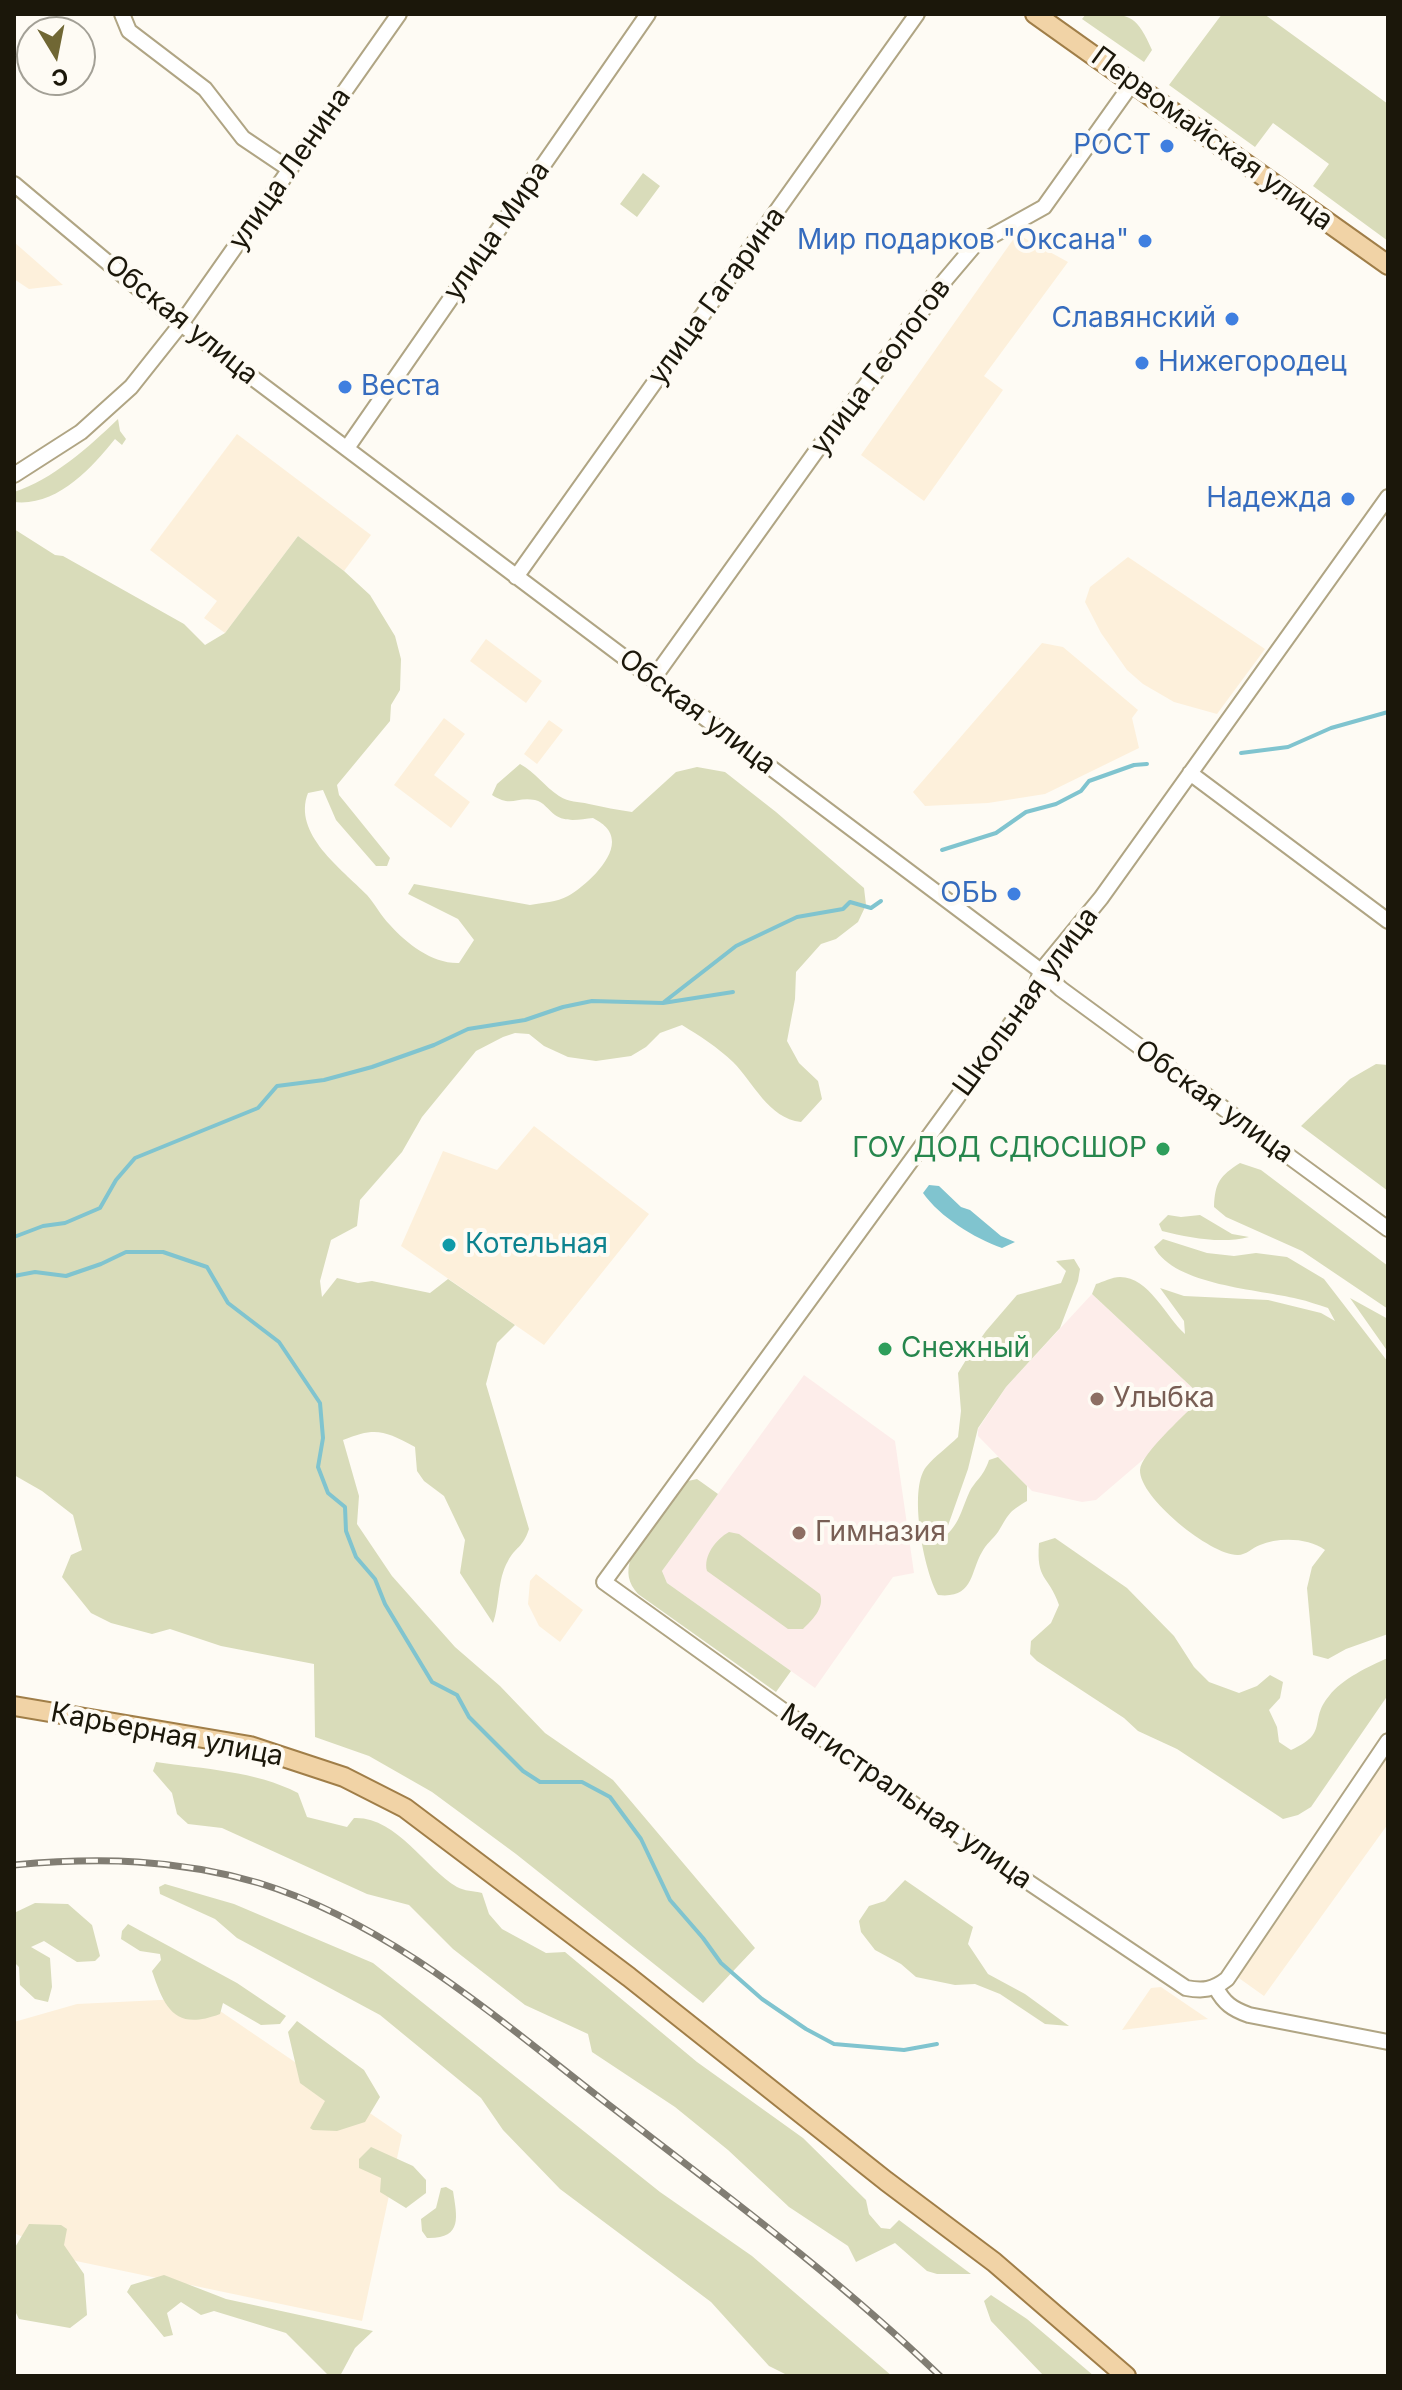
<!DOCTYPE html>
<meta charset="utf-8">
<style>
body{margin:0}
#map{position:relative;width:1402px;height:2390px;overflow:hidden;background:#fefbf4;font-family:Inter,sans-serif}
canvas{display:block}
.frame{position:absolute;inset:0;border:16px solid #1b170a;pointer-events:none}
.north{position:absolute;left:16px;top:16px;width:80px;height:80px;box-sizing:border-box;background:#fefbf4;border:2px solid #a3a096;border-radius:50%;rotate:170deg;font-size:22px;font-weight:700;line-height:32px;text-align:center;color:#1b170a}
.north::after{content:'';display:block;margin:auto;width:28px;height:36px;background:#706734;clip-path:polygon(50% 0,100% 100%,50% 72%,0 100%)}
</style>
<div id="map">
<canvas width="1402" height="2390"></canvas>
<div class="frame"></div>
<div class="north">С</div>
</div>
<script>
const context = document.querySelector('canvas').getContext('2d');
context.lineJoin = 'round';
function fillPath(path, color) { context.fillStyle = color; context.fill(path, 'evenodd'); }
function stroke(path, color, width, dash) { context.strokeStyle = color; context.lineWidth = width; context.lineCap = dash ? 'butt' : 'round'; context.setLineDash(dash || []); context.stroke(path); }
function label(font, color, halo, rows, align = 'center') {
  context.font = font + ' Inter,sans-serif'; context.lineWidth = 8; context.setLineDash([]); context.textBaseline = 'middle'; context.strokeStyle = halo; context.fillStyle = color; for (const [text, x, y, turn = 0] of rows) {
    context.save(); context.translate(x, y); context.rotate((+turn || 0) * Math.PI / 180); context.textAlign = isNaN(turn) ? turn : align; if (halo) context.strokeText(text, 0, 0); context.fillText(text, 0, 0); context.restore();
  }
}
const industrial = new Path2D(`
 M1017,234L1068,262L984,376L1003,390L924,501L861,455Z
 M14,242L63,285L29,289L14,279Z
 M237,434L371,535L344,571L298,536L225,633L204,618L217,601L150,550Z
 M1128,557L1265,649L1217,714L1174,702L1143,684L1127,670L1101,633L1085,602L1090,587Z
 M486,639L542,681L526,703L470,661Z
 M1042,643L1063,647L1138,710L1132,718L1139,748L1045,794L988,803L925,806L913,792Z
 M444,718L465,734L434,775L470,802L451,828L394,785Z
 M549,720L563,730L537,764L524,754Z
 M534,1126L649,1214L544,1345L401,1246L443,1151L497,1170Z
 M536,1574L583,1610L560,1642L539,1626L528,1604L530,1581Z
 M1388,1756V1824L1264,1996L1236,1976Z
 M1161,1987L1208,2019L1122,2030L1151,1988Z
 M201,1998L402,2135L362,2321L76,2261L14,2233V2022L77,2004Z`);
const education = new Path2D(`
 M1092,1294L1199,1394L1195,1404L1145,1458L1096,1500L1082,1502L1032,1491L978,1436V1429L1006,1387Z
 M804,1375L895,1441L914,1573L893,1577L815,1688L667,1583L662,1571Z`);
const green = new Path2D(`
 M1086,14C1126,14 1135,10 1152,50L1144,62L1082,19Z
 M1222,14H1264L1388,104V241L1313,186L1329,164L1273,123L1255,147L1169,85Z
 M643,173L660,186L637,217L620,204Z
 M118,419L120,431L126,439L122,445L115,439C91,469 56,507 14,502V492C52,480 89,447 118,419Z
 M14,529L55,555L63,556L184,624L205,645L225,633L298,536L344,571L370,595L395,636L401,659L400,690L391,705L390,721L337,785L339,795L390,858L387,866H376L336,820L323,790L308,793C292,834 342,869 367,895C375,904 381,916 390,925C407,944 433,964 459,963L474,940L458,919L408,894L414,884L530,905C542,903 557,902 568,896C584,887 612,862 612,842C612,829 602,823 593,818C581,819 566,823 555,815C548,810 544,802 535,800C516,796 512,808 492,795L497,784L520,764C535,772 544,786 559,796C570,803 577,801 589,804C604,807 617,810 632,812L676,772L697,767L725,772L776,812L864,888L866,905L858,922L836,939L821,944L796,972L795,999L787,1041L799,1063L818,1081L822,1099L801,1122C768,1118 754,1083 733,1062C717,1047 700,1036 682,1025L660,1033L646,1047L631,1056L596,1061L568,1057L544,1046L529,1034L515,1033L503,1037L476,1051L422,1117L402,1152L360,1200L357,1226L331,1240L320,1281L322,1297L337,1278L358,1283L372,1281L430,1293L448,1279L515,1325L497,1343L486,1384L529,1529C523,1548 515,1547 508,1561C497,1580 500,1604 493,1623L460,1573L465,1540L444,1496L424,1481L417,1471L415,1447C384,1430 375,1427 343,1440L359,1496L357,1524L392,1576L455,1647L500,1686L545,1733L613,1780L755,1948L703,2003L516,1854L432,1792L369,1756L315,1737L314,1664L221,1646L170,1629L152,1634L111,1623L91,1613L62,1577L71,1555L82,1550L73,1515L42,1491L14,1475Z
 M1376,1064L1388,1065V1191L1301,1126L1350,1079Z
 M1240,1163L1261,1170L1388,1266V1309L1302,1251L1226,1217L1214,1207C1215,1182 1220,1176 1240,1163Z
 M1168,1215L1181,1217L1200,1215L1232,1234L1249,1237C1221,1244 1190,1238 1162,1231L1159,1224Z
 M1163,1239L1207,1253L1234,1256L1256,1253L1287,1257L1324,1279L1388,1362V1634L1346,1649L1328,1659L1313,1655L1307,1588L1312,1567L1325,1550C1309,1538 1279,1537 1260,1545C1252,1548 1246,1555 1238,1555C1212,1556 1139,1498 1140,1470C1141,1454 1183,1417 1195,1404L1199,1394L1092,1294L1096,1284C1103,1282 1112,1277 1120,1277C1149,1277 1166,1317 1185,1334L1184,1321L1160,1288L1184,1296L1268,1300L1321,1313L1335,1321L1328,1308C1318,1305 1308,1301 1298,1299C1259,1289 1175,1286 1154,1247Z
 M1074,1259L1080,1269L1078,1281L1060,1328L1006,1387L978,1428L968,1469L944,1537C959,1525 961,1511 969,1493C975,1480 983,1478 989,1460L998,1457L1027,1486V1501C1007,1513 1010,1513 998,1532C993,1539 986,1544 982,1552C970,1572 974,1599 938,1595C924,1571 908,1490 926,1467C935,1456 948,1447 958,1437L961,1411L958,1373L969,1355L986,1331L1017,1295L1061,1283L1066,1271L1056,1261Z
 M1350,1298L1388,1319V1352Z
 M697,1479L718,1494L662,1571L667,1583L791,1671L776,1692L638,1594C628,1583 626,1572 631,1558L688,1481Z
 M729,1532L739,1534L820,1594C825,1608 812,1620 803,1629H788L707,1571C703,1556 716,1539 729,1532Z
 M1055,1538L1127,1588L1174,1636L1194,1667L1209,1682L1239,1693L1257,1686L1270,1675L1283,1682L1280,1698L1269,1710L1277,1727L1279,1742L1291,1750C1330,1733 1308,1721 1329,1696C1342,1679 1369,1666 1388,1658V1695L1311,1807L1298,1815L1283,1819L1177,1749L1138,1731L1124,1718L1037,1661L1030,1654L1031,1641L1051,1623L1059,1605C1048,1574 1036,1581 1039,1543Z
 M156,1762C203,1769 256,1771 298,1793L307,1817L347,1827L354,1818C396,1816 425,1868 457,1887C464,1891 474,1891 482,1893L489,1914L502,1929L546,1953L565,1952L697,2062L803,2138L866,2200L869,2214L881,2228L890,2229L899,2220L971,2274H937L927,2271L895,2243L856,2262L848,2246L789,2207L728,2150L675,2107L592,2052L588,2034L525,2005L453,1949L409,1905L367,1894L222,1828L188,1824L177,1814L172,1793L153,1771Z
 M905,1880L973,1927L968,1944L988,1974L1025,1994L1069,2026L1045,2024L1000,1994L975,1984L955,1985L916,1977L901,1964L875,1950L861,1932L859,1921L869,1906L885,1901Z
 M165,1884L234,1904L373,1963L660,2192L752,2256L892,2376H789L769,2366L711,2302L560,2189L503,2130L481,2098L380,2015L237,1938L215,1919L160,1894L159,1887Z
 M35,1903L68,1904L92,1925L100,1956L95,1961L77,1962L44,1941L31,1947L50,1958L52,1987L48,2002L35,1999L20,1985L19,1967L14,1962V1913Z
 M128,1924L237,1983L286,2016L280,2024L261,2025L223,2003L220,2014C175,2031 165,2009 152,1971L161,1960L160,1954L140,1951L121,1939L122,1931Z
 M297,2021L364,2070L380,2097L365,2122L337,2131L313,2130L310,2128L325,2101L300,2083L288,2032Z
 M371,2147L413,2166L426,2180V2193L406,2208L380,2192L381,2178L359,2168V2159Z
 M446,2187L453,2191C457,2217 463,2239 427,2238L422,2231L421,2219L436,2208L441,2188Z
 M29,2224L61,2225L67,2229L64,2245L84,2274L87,2315L70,2328L19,2319L14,2309V2249Z
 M164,2275L226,2299L373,2331L355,2348L340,2376H329L286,2333L214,2311L201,2315L181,2302L167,2313L173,2335L164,2337L127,2292L131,2285Z
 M991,2295L1027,2319L1094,2376H1044L991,2321L984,2301Z`);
const water = new Path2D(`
 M929,1185L939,1186L961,1207L970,1210L1001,1236L1015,1242L1002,1248C974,1238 940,1217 923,1193Z`);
const stream = new Path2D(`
 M1241,753L1288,747L1331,728L1388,712
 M942,850L996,833L1026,812L1056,804L1081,791L1089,781L1134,765L1147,764
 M664,1002L736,946L797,917L843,909L850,902L871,908L881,901
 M14,1237L43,1226L65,1223L100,1208L116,1180L135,1158L258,1108L277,1086L324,1080L372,1067L434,1045L468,1029L525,1020L563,1007L592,1001L663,1003L733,992
 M14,1276L35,1272L66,1276L101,1264L126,1252H163L207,1267L228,1303L279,1342L320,1403L323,1438L318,1467L328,1493L345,1507L346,1531L356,1557L375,1579L385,1604L432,1682L457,1695L469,1717L523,1771L540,1782H582L610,1797L641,1839L670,1900L703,1938L721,1963L762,1999L806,2029L834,2044L904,2050L937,2044`);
const minor = new Path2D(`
 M122,14L129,31L205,89L243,138L289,169
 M14,184L181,324L1041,971L1061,989L1388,1229
 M347,448L648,14
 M14,475L81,432L131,387L181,324L399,14
 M1388,497L1101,898L1041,971L1034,992L604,1582L933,1818L1186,1988C1203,1991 1213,1990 1227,1979L1388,1741
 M516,577L917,14
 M653,679L817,450L946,279L974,246L1044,207L1133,82
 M1190,773L1388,921
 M1216,1988C1224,2003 1232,2009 1249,2015L1388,2042`);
const major = new Path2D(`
 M1035,14L1388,265
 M14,1706L250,1746L344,1777L405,1808L629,1977L886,2181L994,2262L1126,2376`);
const rail = new Path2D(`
 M14,1865C100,1857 176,1859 259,1883C392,1924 500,2021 609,2105C722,2192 837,2277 940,2376`);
const markers = [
 [1167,146,8,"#3f7fe0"],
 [1145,241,8,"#3f7fe0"],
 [1232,319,8,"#3f7fe0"],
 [1142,363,8,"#3f7fe0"],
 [345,387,8,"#3f7fe0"],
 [1348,499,8,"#3f7fe0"],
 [1014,894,8,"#3f7fe0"],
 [1163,1149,8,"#2e9e5b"],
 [449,1245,8,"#0f9aa8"],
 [885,1349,8,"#2e9e5b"],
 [1097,1399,8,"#8d6e63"],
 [799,1533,8,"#8d6e63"]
];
const streetNames = [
 ["Первомайская улица",1212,139,36],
 ["улица Ленина",290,169,-55],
 ["улица Мира",497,231,-55],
 ["улица Гагарина",717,296,-54],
 ["Обская улица",181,320,39],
 ["улица Геологов",881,367,-53],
 ["Обская улица",697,712,37],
 ["Школьная улица",1026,1002,-54],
 ["Обская улица",1214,1102,36],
 ["Карьерная улица",167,1735,11],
 ["Магистральная улица",906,1797,35]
];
const shopNames = [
 ["РОСТ",1151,146],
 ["Мир подарков \"Оксана\"",1129,241],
 ["Славянский",1216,319],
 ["Нижегородец",1158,363,"left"],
 ["Веста",361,387,"left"],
 ["Надежда",1332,499],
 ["ОБЬ",998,894]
];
const leisureNames = [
 ["ГОУ ДОД СДЮСШОР",1147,1149],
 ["Снежный",901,1349,"left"]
];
const cultureNames = [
 ["Котельная",465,1245]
];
const educationNames = [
 ["Улыбка",1113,1399],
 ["Гимназия",815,1533]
];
fillPath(industrial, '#fdf0db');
fillPath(education, '#fdedea');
fillPath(green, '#d9dcba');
fillPath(water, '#80c4cf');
stroke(stream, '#80c4cf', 4);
stroke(minor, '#b0a584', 18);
stroke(major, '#a07e48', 22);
stroke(minor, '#fff', 14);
stroke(major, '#f1d3a6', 18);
stroke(rail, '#817d73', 7);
stroke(rail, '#fefbf4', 4, [12]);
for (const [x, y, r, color] of markers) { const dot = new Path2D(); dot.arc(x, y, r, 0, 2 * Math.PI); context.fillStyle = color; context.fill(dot); stroke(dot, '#fefbf4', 3); }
label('28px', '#1b170a', '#fefbf4', streetNames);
label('28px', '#366cbe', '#fefbf4', shopNames, 'right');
label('28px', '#27864d', '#fefbf4', leisureNames, 'right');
label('28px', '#0d838f', '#fefbf4', cultureNames, 'left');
label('28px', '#785e54', '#fefbf4', educationNames, 'left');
</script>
